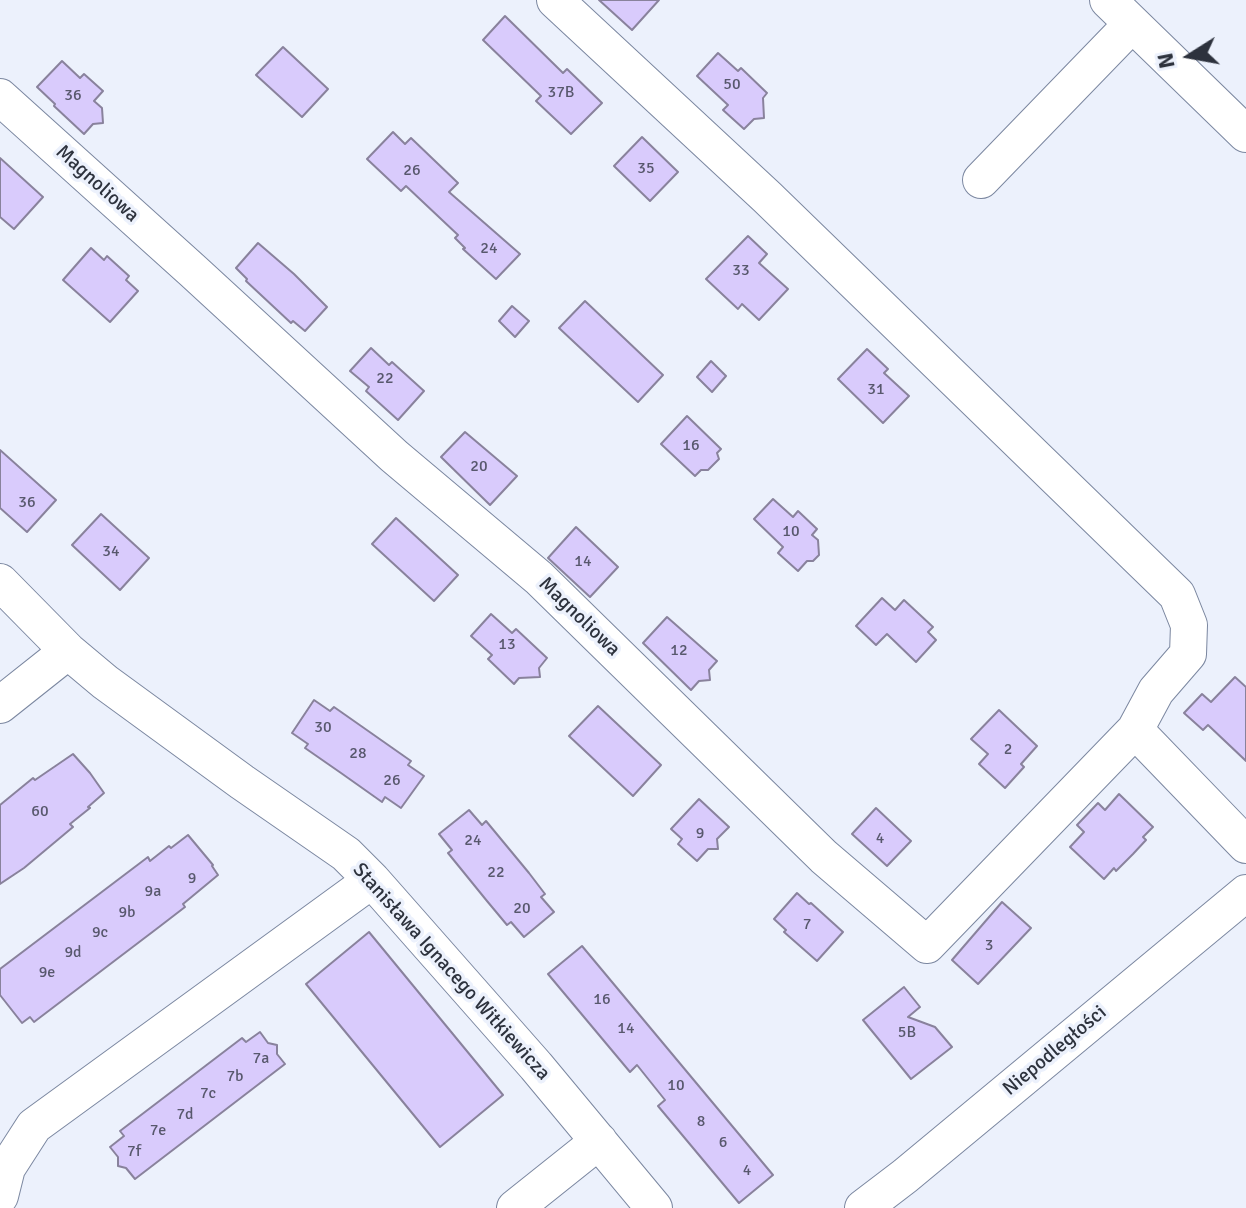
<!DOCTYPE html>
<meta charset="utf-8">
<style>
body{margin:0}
#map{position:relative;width:1246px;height:1208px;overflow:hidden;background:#ecf1fc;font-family:Signika,sans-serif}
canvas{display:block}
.north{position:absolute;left:1150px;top:16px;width:80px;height:80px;-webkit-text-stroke:6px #ecf1fc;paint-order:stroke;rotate:259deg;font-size:22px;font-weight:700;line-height:32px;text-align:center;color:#2d323d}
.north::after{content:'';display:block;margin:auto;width:28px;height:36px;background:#2d323d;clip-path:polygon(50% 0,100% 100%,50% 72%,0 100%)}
</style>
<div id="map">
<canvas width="1246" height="1208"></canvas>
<div class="north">N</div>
</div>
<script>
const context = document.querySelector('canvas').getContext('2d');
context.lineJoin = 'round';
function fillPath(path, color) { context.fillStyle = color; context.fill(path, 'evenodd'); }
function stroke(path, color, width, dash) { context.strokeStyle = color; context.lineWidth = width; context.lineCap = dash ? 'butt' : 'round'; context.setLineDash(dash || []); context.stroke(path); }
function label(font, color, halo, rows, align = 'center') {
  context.font = font + ' Signika,sans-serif'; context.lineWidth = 7; context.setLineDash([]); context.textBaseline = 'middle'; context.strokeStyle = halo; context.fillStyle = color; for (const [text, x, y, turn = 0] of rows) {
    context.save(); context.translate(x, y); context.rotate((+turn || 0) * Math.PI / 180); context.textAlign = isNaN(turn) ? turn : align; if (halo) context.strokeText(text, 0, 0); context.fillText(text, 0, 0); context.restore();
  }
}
const building = new Path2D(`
 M599,0H659L632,30Z
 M505,16L563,73L567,69L602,103L571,134L536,101L541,96L483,40Z
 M283,47L328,89L302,117L256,75Z
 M718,53L738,71L741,68L767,93L763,98L764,118L754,119L744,129L723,110L728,105L697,76Z
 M62,61L80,78L84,74L103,91L94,101L102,108L103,123L93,124L84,134L54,106L55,104L37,87Z
 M393,132L405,144L411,138L458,183L449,192L520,254L496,279L463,249L465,248L455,238L458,235L406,186L401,191L367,159Z
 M642,137L678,172L650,201L614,166Z
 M0,158L43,197L14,229L0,217Z
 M748,236L767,254L759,263L788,289L759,320L742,304L738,309L706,279Z
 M258,243L294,274L327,307L305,331L293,321L291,323L246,281L247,279L236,268Z
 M91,248L104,260L107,256L129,276L126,280L138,291L110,322L63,280Z
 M585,301L663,375L638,402L559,328Z
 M512,306L529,321L515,337L499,321Z
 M371,348L389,365L392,362L424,391L398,420L366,391L369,387L350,371Z
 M867,349L888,369L884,373L909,396L883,423L838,379Z
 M711,361L726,376L712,392L697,377Z
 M687,416L721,449L717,453L719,459L708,470H701L695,476L661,444Z
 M465,432L517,476L490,505L441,457Z
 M0,450L56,500L27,532L0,508Z
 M773,499L793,517L798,511L817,529L812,535L818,540L819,555L813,561H807L798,571L778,553L783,547L754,519Z
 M101,514L149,558L120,590L72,545Z
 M396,518L458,575L434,601L372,544Z
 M576,527L618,567L590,597L548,558Z
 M882,598L895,610L904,600L933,627L928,632L936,640L916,662L887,634L876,645L856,626Z
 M491,614L512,633L516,629L547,658L539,668L540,677L519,678L514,684L488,659L492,655L471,636Z
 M667,617L717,661L709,670L710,680L699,681L691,690L643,643Z
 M1235,677L1246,687V761L1208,725L1203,730L1184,713L1202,694L1211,702Z
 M314,700L330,711L334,707L411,761L408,765L424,776L401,808L385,797L382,802L341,773L305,748L308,744L292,733Z
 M598,706L661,765L633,796L569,736Z
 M999,710L1037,746L1021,764L1024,767L1005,788L979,764L988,754L971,739Z
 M73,754L90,773L104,793L88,807L90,808L70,824L73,827L24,868L0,884V805L33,778L35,780Z
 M1119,794L1153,827L1143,837L1146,840L1133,854L1116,871L1114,868L1104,879L1070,847L1084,832L1077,825L1098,803L1105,810Z
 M699,799L729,827L717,839L718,849H708L697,861L678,844L682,839L671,829Z
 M876,808L911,841L887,866L852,834Z
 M469,810L482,825L486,821L529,873L545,894L541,897L554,912L524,937L511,922L507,925L487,901L448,853L452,850L439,834Z
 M188,835L213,865L212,866L218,875L183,904L185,907L159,927L34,1022L30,1017L22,1023L0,995V969L148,857L150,861L169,846L171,848Z
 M797,893L809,904L811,903L843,932L817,961L784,932L786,930L774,919Z
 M1002,902L1031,928L978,984L952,960Z
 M369,932L503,1095L440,1147L306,984Z
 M582,946L773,1175L739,1203L658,1106L665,1100L637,1065L630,1072L548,974Z
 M904,987L920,1007L908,1017L935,1027L952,1047L911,1079L863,1020Z
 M260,1032L268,1043L277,1045V1054L285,1064L135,1179L126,1168L118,1166V1157L110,1147L124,1136L120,1131L242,1038L246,1042Z`);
const minor = new Path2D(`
 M1108,0L1246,134
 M0,97L193,271L394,456L539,578L824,857L927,945L1135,730L1156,691L1188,654L1189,625L1177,595L767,197L555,0
 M981,180L1132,24
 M0,582L68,651L105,682L242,782L346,854L372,880L536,1066L654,1208
 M0,705L68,651
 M1135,730L1246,845
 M0,1196L7,1168L34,1126L372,880
 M515,1208L599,1141
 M863,1208L905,1176L1246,893`);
const numberNames = [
 ["50",732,85],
 ["37B",561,93],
 ["36",73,96],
 ["35",646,169],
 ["26",412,171],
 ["24",489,249],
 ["33",741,271],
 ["22",385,379],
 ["31",876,390],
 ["16",691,446],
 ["20",479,467],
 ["36",27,503],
 ["10",791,532],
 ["34",111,552],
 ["14",583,562],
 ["13",507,645],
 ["12",679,651],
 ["30",323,728],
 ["2",1008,750],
 ["28",358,754],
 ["26",392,781],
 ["60",40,812],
 ["9",700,834],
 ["4",880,839],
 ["24",473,841],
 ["22",496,873],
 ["9",192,879],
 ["9a",153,892],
 ["20",522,909],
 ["9b",127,913],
 ["7",807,925],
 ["9c",100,933],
 ["3",989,946],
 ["9d",73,953],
 ["9e",47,973],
 ["16",602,1000],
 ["14",626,1029],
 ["5B",907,1033],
 ["7a",261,1059],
 ["7b",235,1077],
 ["10",676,1086],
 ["7c",208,1094],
 ["7d",185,1115],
 ["8",701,1122],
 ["7e",158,1131],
 ["6",723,1143],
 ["7f",134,1152],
 ["4",747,1171]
];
const streetNames = [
 ["Magnoliowa",97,184,42],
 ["Magnoliowa",579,617,44],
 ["Stanisława Ignacego Witkiewicza",451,972,48],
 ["Niepodległości",1055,1051,-40]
];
fillPath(building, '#d9cbfc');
stroke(building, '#89829c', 2);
stroke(minor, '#7b87a0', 38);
stroke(minor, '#fff', 36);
label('16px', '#58586d', null, numberNames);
label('20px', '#2d323d', '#ecf1fc', streetNames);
</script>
